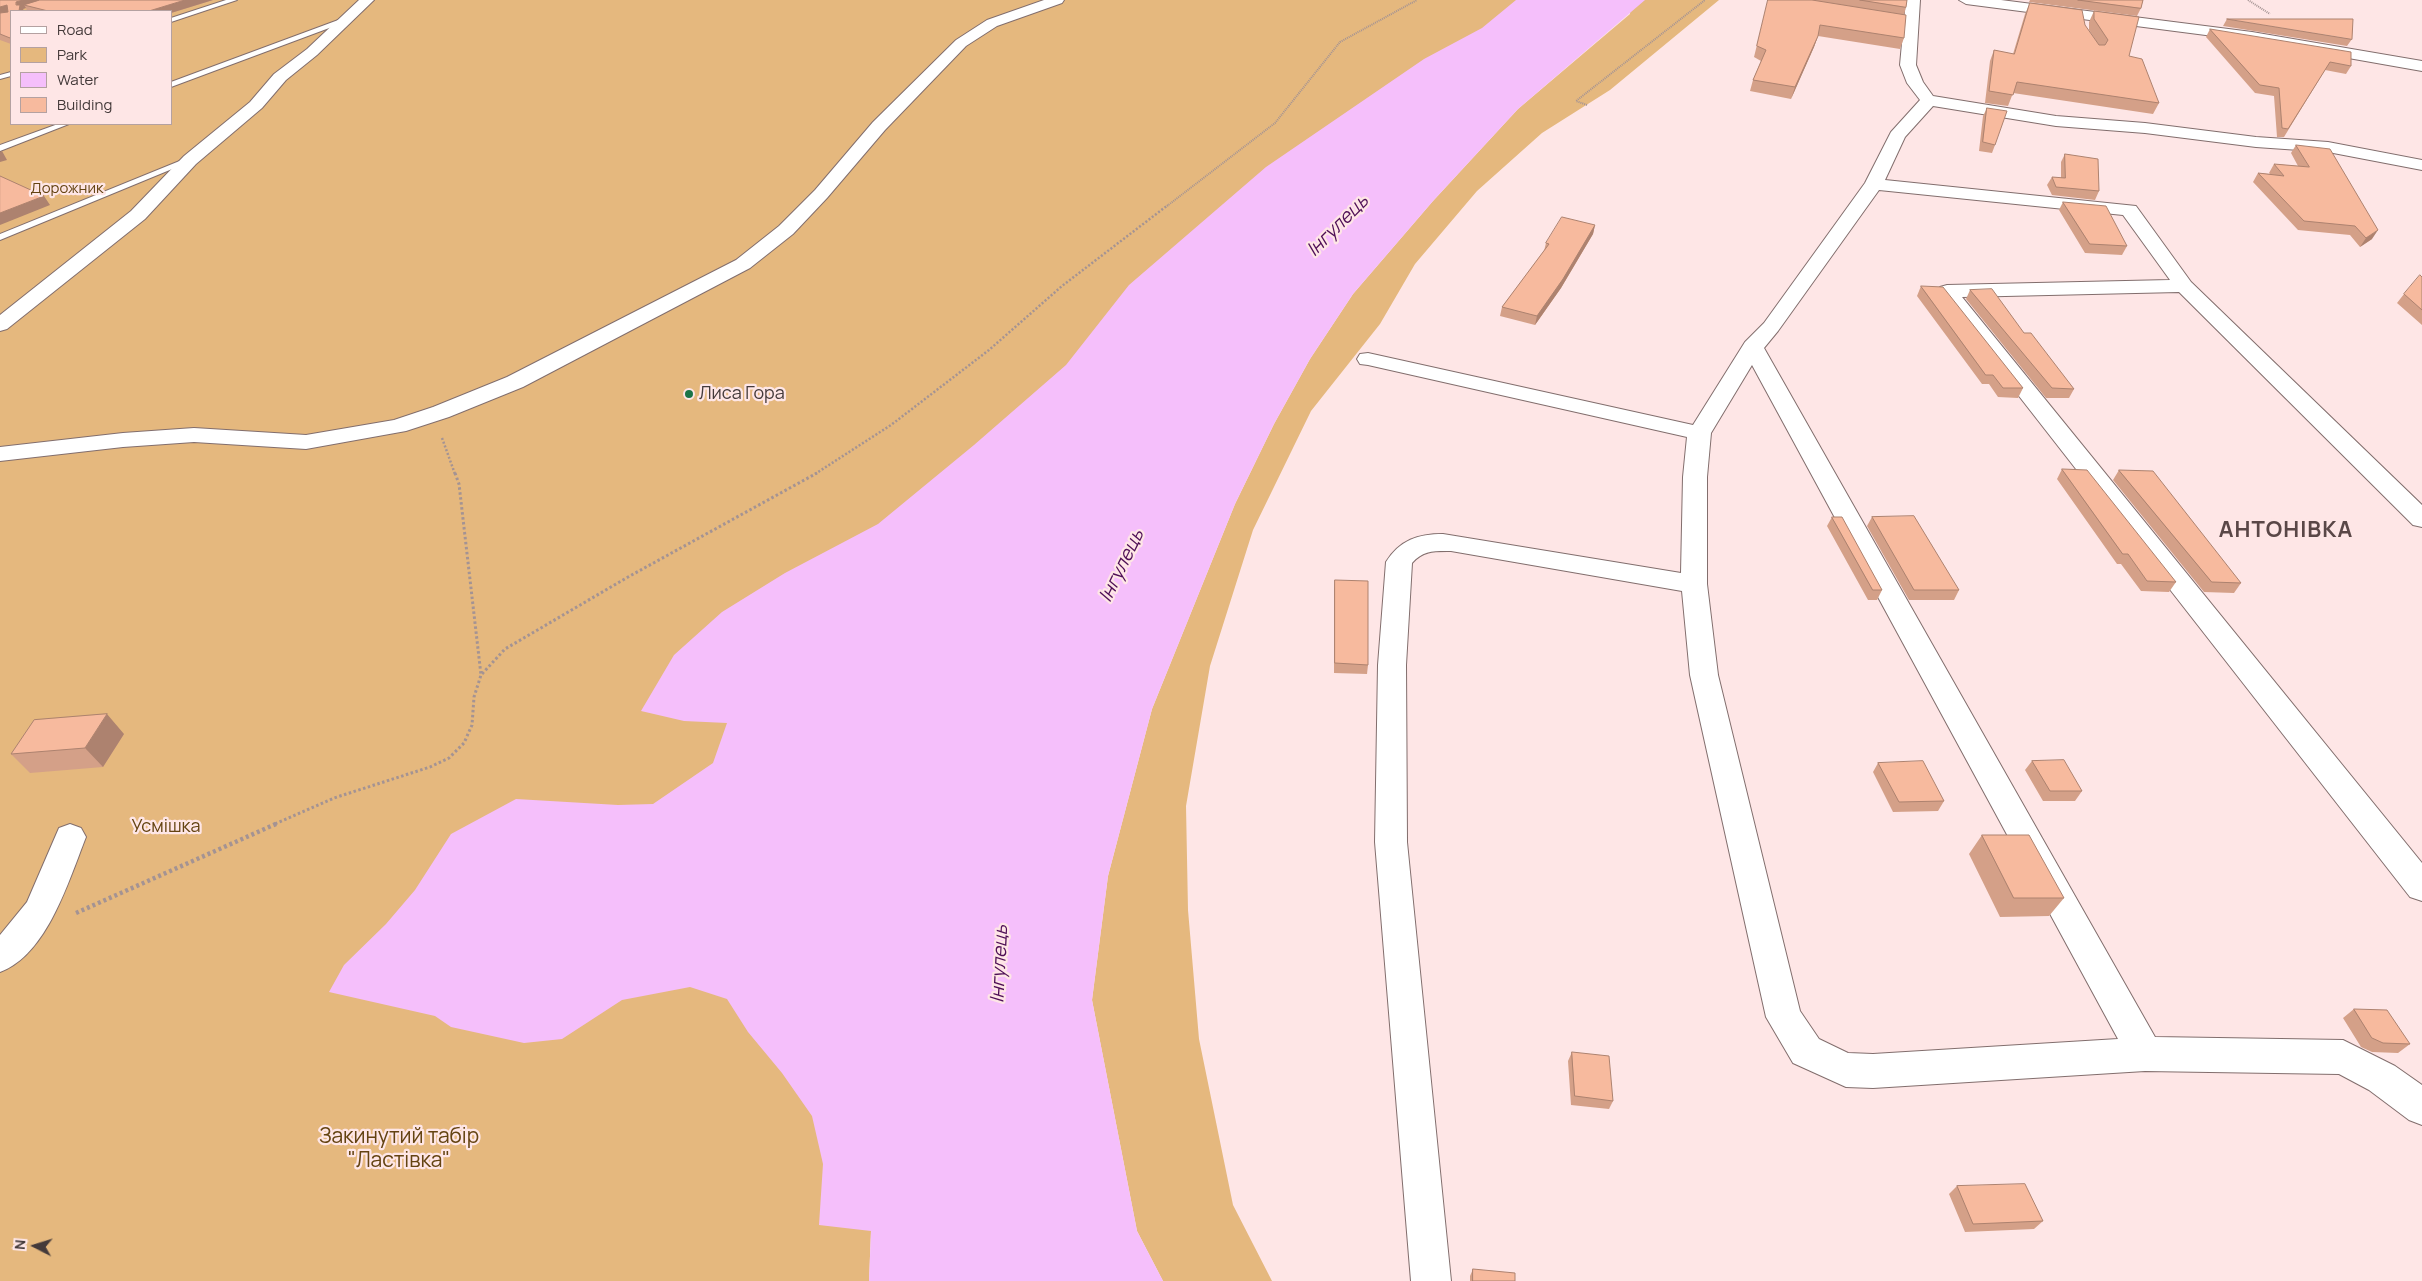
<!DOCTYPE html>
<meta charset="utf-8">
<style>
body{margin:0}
#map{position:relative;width:2422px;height:1281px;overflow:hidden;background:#fee6e6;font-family:Manrope,sans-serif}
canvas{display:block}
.legend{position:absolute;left:10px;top:10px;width:162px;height:115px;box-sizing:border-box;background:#fee6e6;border:1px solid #b4a1a1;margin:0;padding:6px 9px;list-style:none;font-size:15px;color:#443a3a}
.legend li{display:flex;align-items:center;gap:10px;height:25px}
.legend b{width:25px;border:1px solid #b4a1a1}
.north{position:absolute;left:10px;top:1221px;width:50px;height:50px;-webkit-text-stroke:4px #fee6e6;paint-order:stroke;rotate:275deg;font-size:14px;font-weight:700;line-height:20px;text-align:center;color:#443a3a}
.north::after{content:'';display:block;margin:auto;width:18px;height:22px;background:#443a3a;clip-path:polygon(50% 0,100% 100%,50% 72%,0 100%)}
</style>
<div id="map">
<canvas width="2422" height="1281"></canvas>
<ul class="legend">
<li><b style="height:6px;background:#fff"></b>Road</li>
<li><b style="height:14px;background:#e5b87e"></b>Park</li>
<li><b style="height:14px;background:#f5bffb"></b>Water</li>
<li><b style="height:14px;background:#f7ba9e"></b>Building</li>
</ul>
<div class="north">N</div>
</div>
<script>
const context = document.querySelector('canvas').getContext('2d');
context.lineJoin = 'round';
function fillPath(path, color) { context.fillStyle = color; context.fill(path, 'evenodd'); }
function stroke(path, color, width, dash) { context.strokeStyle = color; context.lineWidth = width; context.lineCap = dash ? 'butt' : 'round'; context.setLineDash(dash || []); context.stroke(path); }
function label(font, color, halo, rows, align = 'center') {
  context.font = font + ' Manrope,sans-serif'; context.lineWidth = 4.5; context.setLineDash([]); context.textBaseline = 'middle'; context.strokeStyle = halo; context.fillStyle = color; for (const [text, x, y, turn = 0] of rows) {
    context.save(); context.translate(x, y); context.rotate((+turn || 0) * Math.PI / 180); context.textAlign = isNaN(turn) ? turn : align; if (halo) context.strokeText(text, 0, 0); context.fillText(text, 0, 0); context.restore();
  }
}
const green = new Path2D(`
 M0,0H1547L1407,107L871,1231L869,1281H0ZM11,11H171V124H11Z
 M1631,0H1719L1610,90L1542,133L1477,191L1415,264L1380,324L1311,411L1253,530L1210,666L1186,806L1188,910L1199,1039L1233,1205L1272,1281H1163L1137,1231L1092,1000L1108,876L1152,709L1235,504L1274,424L1310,359L1353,294L1433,201L1518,109L1630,14Z`);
const water = new Path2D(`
 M1516,0H1645L1518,109L1433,201L1353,294L1310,359L1274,424L1235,504L1152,709L1108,876L1092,1000L1137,1231L1163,1281H869L871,1231L819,1225L823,1164L812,1116L782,1073L748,1032L727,999L690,987L622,1000L562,1039L524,1043L451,1027L435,1016L329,992L344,965L386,924L415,890L451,834L516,799L618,805L653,804L713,763L727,723L684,721L641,711L674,655L722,612L785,573L878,524L974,445L1066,365L1129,285L1266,167L1424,59L1482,28Z`);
const pathFar3 = new Path2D(`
 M2248,0L2270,14
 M1587,105L1576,101L1705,0
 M1167,206L1275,123L1340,42L1417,0`);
const pathFar2 = new Path2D(`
 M442,438L455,474
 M815,474L891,425L989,350L1062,286L1168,205`);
const pathFar1 = new Path2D(`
 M455,473L459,484L481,675
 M275,824L334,798L430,767L449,758L464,743L472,725L474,697L481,675L505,649L628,577L817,473`);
const path = new Path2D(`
 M76,913L278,823`);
const lane = new Path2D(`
 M226,0H237L171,22V18Z
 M341,19L348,21L171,87V82Z
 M11,72V76L0,79V75Z
 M58,124H69L0,151V145Z
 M187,158L194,160L0,240V234Z`);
const street = new Path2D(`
 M359,0H374L317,55L286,80L262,108L196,164L145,219L7,329L0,331V315L131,211L184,156L250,102L274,74L307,49Z
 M1044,0H1064L1062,3L997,26L966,46L885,130L827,198L793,234L750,268L523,387L449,417L406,431L306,449L194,442L123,447L0,461V447L123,433L194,428L306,435L394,420L433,407L507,377L736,260L779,226L815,190L873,122L956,40L987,20Z
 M1906,0H1920L1916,65L1923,82L1933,96L2056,116L2145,123L2256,137L2328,142L2422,160V170L2328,152L2256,147L2145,133L2056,126L1933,106L1905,137L1885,180L2136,206L2191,282L2422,505V527L2413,525L2179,292L1962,297L2422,863V901L2410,897L1937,291L1940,287L1947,285L2170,280L2123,215L1879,190L1778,331L1764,348L2155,1037L2343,1040L2395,1066L2422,1085V1125L2409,1120L2369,1090L2339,1074L2145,1071L1873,1088L1846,1087L1793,1063L1766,1017L1690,675L1682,591L1451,551C1435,551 1423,550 1412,563L1406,665L1407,842L1451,1281H1411L1375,842L1378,665L1386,562C1400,540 1418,534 1443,534L1681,573L1683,477L1687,437L1368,365L1360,364L1357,359L1360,354L1368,353L1693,425L1745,342L1764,323L1865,183L1891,132L1920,100L1907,83L1900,65ZM1752,365L2118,1039L1873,1054L1848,1053L1819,1039L1800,1011L1718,675L1707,584V477L1711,433Z
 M1959,0H2001L2252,32L2422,61V71L2252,41L1966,4Z
 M70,824L81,828L86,837C69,880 47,955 0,972V935L27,902L59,828Z`);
const wall = new Path2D(`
 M0,0H213L171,13V11H27L26,8L23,9L24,11H11V44L0,40Z
 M1768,0H1907L1906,7L1904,15V38L1900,49L1818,36L1814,47L1791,99L1750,91L1753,80L1761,61L1754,57Z
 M2030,0H2143L2141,8L2137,16L2029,2Z
 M2030,3L2085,25L2097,42L2089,30V22L2094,11L2129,56L2159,103L2153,114L2013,93L2008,106L1985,103L1990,61L1994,50L2013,54L2025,14Z
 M2227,19L2352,39L2347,46L2223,26Z
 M2210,29L2351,66L2346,74L2325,70L2284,137H2277L2274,96L2255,93L2206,37Z
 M1987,108L1995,145L1992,153L1979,151L1983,116Z
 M2296,145L2372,239L2360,247L2350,235L2298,230L2253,182L2258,173L2270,174L2269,173L2274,164L2298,166L2291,153Z
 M2065,154L2099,191L2095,200L2052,195L2047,185L2052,177L2061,178V162Z
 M2063,202L2127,246L2122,255L2085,253L2059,210Z
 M1595,225L1593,234L1561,288L1535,325L1500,316L1502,307L1544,251L1546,243Z
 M2422,277V325L2397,303L2404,294Z
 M1921,286L2023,388L2018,398L1998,397L1989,384H1982L1917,296Z
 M1970,290L2024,333L2074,389L2069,398H2046L1966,299Z
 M2062,469L2176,582L2169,592L2141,591L2121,564H2117L2057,479Z
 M2119,470L2241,583L2234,593L2204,592L2113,480Z
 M1832,517L1882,590L1877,600H1868L1827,526Z
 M1872,517L1959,590L1954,600H1909L1867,526Z
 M1335,580L1368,665L1367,674L1334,673V590Z
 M124,734L103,767L30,773L11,754Z
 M2032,761L2082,791L2075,801H2043L2025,770Z
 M1878,763L1944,801L1938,811L1893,812L1873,772Z
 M1982,835L2064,898L2049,916L2000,917L1969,854Z
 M2354,1009L2410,1044L2398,1053L2372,1052L2361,1047L2343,1018Z
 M1572,1052L1613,1101L1609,1109L1571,1105L1568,1061Z
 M1957,1186L2043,1221L2034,1229L1965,1232L1949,1194Z
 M1473,1269L1515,1281H1470V1276Z`);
const shadedWall = new Path2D(`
 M23,0H50L24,5L26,8L23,9L24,11H19L16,2Z
 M185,0H213L171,13V11H149Z
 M7,5L11,11L0,16V7Z
 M1818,36L1814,47L1791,99L1795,87Z
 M2,151L7,160L0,162V152Z
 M44,196L50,205L0,225V213Z
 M1595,225L1593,234L1561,288L1535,325L1537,316Z
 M2378,230L2372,239L2360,247L2366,238Z
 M107,714L124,734L103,767L85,748Z`);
const building = new Path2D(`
 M0,0H23L16,2V5H20L19,11H11V35L10,38L0,34V13L8,12L7,5L0,7Z
 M40,0H185L149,11H48L24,5Z
 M1768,0H1812L1906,15L1904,38L1820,25L1818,36L1795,87L1753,80L1766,50L1757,46Z
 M1860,0H1907L1906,7Z
 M2078,0H2143L2141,8Z
 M2030,3L2082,10L2085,25L2099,45H2105L2108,40L2094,19V11L2139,17L2129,56L2142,59L2159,103L2017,82L2013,95L1989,91L1994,50L2014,54Z
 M2227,19H2353L2352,39Z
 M2210,29L2351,52V66L2330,62L2288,129L2282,128L2279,88L2260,85Z
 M1987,108L2007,111L1995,145L1983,142Z
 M2296,145L2330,149L2378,230L2366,238L2355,226L2304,221L2258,173L2284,176L2274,164L2309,167Z
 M2065,154L2098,159L2099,191L2056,187L2052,177L2065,178Z
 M0,176L44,196L0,213Z
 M2063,202L2106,206L2127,246L2090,244Z
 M1562,217L1595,225L1563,279L1537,316L1502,307L1549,244L1546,243Z
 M2420,275L2422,277V310L2404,294Z
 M1921,286L1943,287L2023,388H2003L1993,375H1986Z
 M1992,289L2024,333H2031L2074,389L2052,388L1970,290Z
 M2062,469L2087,470L2176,582L2147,581L2128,554H2123Z
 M2119,470L2153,471L2241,583L2212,582Z
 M1914,516L1959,590H1914L1872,517Z
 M1832,517H1842L1882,590H1873Z
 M1335,580L1368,581V665L1335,663Z
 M107,714L85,748L11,754L34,720Z
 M2064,760L2082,791H2050L2032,761Z
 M1923,761L1944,801L1899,802L1878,763Z
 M1982,835H2029L2064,898H2014Z
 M2354,1009L2387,1010L2410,1044L2383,1043L2372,1038Z
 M1572,1052L1609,1056L1613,1101L1575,1096Z
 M2025,1184L2043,1221L1973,1224L1957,1186Z
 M1473,1269L1515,1273V1281H1473Z`);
const markers = [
 [689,394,5,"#1c7447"]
];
const farParknames = [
 ["Дорожник",67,189]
];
const poiNames = [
 ["Лиса Гора",699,394]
];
const parkNames = [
 ["Усмішка",166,827]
];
const waterNames = [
 ["Інгулець",1338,226,-45],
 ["Інгулець",1122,566,-64],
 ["Інгулець",1000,964,-87]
];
const nearParknames = [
 ["Закинутий табір",399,1137],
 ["\"Ластівка\"",399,1161]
];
const districtNames = [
 ["АНТОНІВКА",2286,531]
];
fillPath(green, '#e5b87e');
fillPath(water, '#f5bffb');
stroke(lane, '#826e6d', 2);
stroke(street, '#826e6d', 2);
stroke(pathFar3, '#a49393', 2, [1, 1]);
stroke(pathFar2, '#a49393', 2.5, [2, 2]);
stroke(pathFar1, '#a49393', 3, [2.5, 2.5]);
stroke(path, '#a49393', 4.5, [3, 3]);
fillPath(lane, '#fff');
fillPath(street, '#fff');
fillPath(wall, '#d4a088');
fillPath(shadedWall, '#ad826f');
fillPath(building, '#f7ba9e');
stroke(building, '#ad826f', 1);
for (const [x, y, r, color] of markers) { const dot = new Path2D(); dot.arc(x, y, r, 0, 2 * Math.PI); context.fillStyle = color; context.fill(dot); stroke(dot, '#fee6e6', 2); }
label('15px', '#644311', '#fee6e6', farParknames);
label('18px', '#443a3a', '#fee6e6', poiNames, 'left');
label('18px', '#644311', '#fee6e6', parkNames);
label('italic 19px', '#4e0e56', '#fee6e6', waterNames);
label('21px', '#644311', '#fee6e6', nearParknames);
context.letterSpacing = '1px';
label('bold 22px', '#5a4747', '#fee6e6', districtNames);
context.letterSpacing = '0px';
</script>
